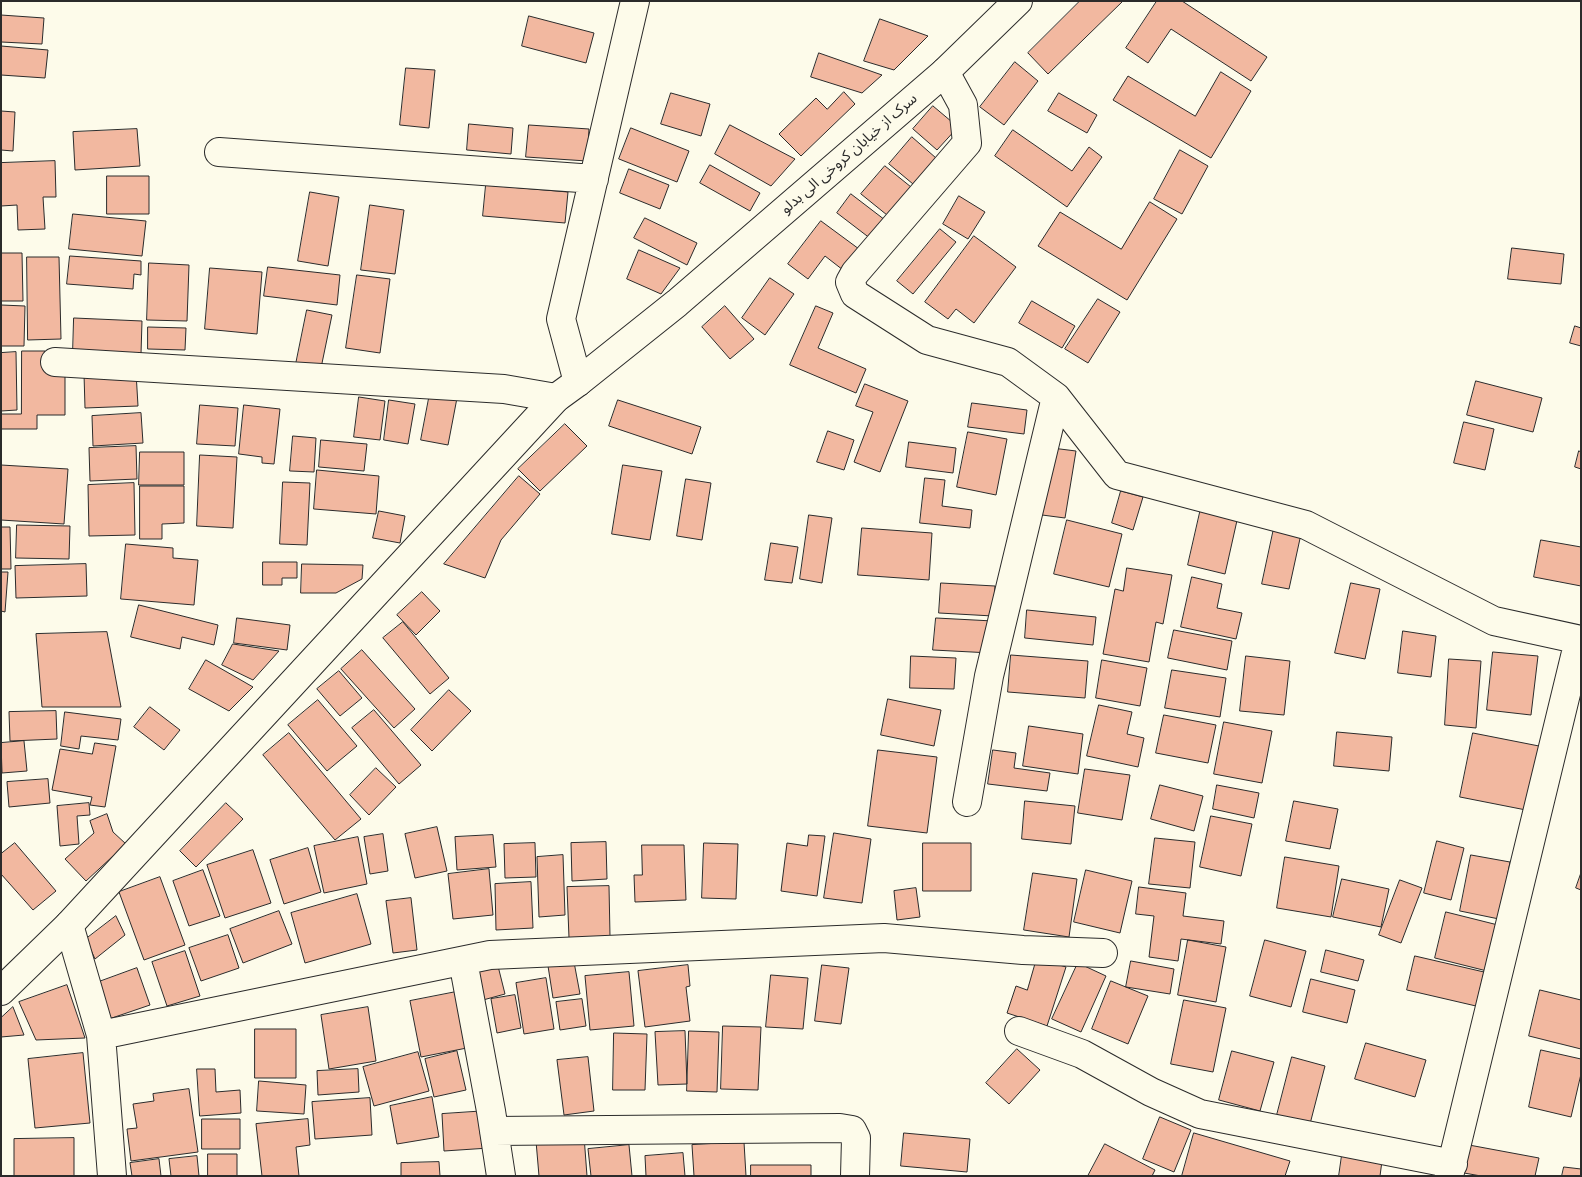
<!DOCTYPE html>
<meta charset="utf-8">
<style>
body{margin:0}
#map{position:relative;width:1582px;height:1177px;overflow:hidden;background:#fdfbea;font-family:Karla,sans-serif}
canvas{display:block}
.frame{position:absolute;inset:0;border:2px solid #2b2b2b;pointer-events:none}
</style>
<div id="map">
<canvas width="1582" height="1177"></canvas>
<div class="frame"></div>
</div>
<script>
const context = document.querySelector('canvas').getContext('2d');
context.lineJoin = 'round';
function fillPath(path, color) { context.fillStyle = color; context.fill(path, 'evenodd'); }
function stroke(path, color, width, dash) { context.strokeStyle = color; context.lineWidth = width; context.lineCap = dash ? 'butt' : 'round'; context.setLineDash(dash || []); context.stroke(path); }
function label(font, color, halo, rows, align = 'center') {
  context.font = font + ' Karla,"Noto Sans Arabic",sans-serif'; context.lineWidth = 4; context.setLineDash([]); context.textBaseline = 'middle'; context.strokeStyle = halo; context.fillStyle = color; for (const [text, x, y, turn = 0] of rows) {
    context.save(); context.translate(x, y); context.rotate((+turn || 0) * Math.PI / 180); context.textAlign = isNaN(turn) ? turn : align; if (halo) context.strokeText(text, 0, 0); context.fillText(text, 0, 0); context.restore();
  }
}
const building = new Path2D(`
 M1080,1H1123L1048,74L1028,53Z
 M1157,1H1182L1267,57L1251,81L1171,29L1148,63L1126,48Z
 M1,15L44,18L42,44L1,42Z
 M529,16L594,33L586,63L522,46Z
 M880,19L928,36L894,70L864,61Z
 M1,46L48,50L45,78L1,75Z
 M819,53L882,75L862,93L811,77Z
 M1015,62L1038,81L1004,125L980,107Z
 M406,68L435,70L429,128L400,125Z
 M1221,72L1251,91L1211,158L1113,100L1128,76L1195,116Z
 M844,92L855,104L801,156L779,134L816,98L827,109Z
 M671,93L710,104L701,136L661,124Z
 M1059,93L1097,115L1087,133L1048,111Z
 M933,106L958,127L937,150L913,129Z
 M1,111L15,112L13,151L1,150Z
 M469,124L513,128L511,154L467,150Z
 M529,125L589,129L587,161L526,157Z
 M730,125L795,159L771,186L715,154Z
 M631,128L689,151L677,182L619,159Z
 M137,129L140,166L75,170L73,132Z
 M1013,130L1072,171L1089,147L1102,157L1067,207L995,156Z
 M912,137L936,158L913,184L889,164Z
 M1180,150L1208,166L1182,214L1154,199Z
 M55,161L56,197H43L45,229L18,230L17,205L1,206V163Z
 M710,165L760,193L750,211L700,183Z
 M885,166L911,187L887,215L861,194Z
 M629,169L669,185L660,209L620,193Z
 M107,176H149V214H107Z
 M486,185L568,192L565,223L483,216Z
 M310,192L339,197L328,266L298,261Z
 M851,194L885,220L871,239L837,213Z
 M959,196L985,212L968,239L943,224Z
 M1150,202L1177,219L1127,300L1038,246L1060,212L1121,249Z
 M370,205L404,210L395,274L361,270Z
 M73,214L146,221L142,256L69,249Z
 M645,218L697,243L687,265L634,238Z
 M821,221L859,249L843,270L825,256L808,279L788,264Z
 M940,229L956,242L913,294L897,281Z
 M974,236L1016,267L974,323L956,309L948,319L925,302Z
 M1512,248L1564,254L1561,284L1508,279Z
 M639,250L680,268L661,294L627,279Z
 M1,253H22L23,301H1Z
 M70,256L141,261V275L134,274L133,289L67,284Z
 M27,257H59L61,339L28,340Z
 M149,263L189,265L187,321L147,320Z
 M268,267L340,275L337,305L264,296Z
 M210,268L262,272L257,334L205,329Z
 M357,275L390,279L380,353L346,348Z
 M770,278L794,294L765,335L742,318Z
 M1098,299L1120,312L1088,363L1065,349Z
 M1032,301L1075,326L1062,348L1019,323Z
 M1,305L25,306L24,346H1Z
 M725,306L754,339L730,359L702,327Z
 M816,306L833,313L818,348L866,369L856,393L790,365Z
 M307,310L332,315L321,368L296,364Z
 M74,318L142,321L141,354L73,352Z
 M1575,326L1581,328V346L1570,343Z
 M148,327L186,328L185,350L148,349Z
 M22,351H45V369H65V415H37V429H1V414H21Z
 M16,352L17,410L1,411V353Z
 M136,372L138,406L85,408L84,374Z
 M1476,381L1542,398L1533,432L1467,415Z
 M865,384L908,401L880,472L854,462L873,412L856,406Z
 M430,393L457,398L448,445L421,440Z
 M359,397L385,401L380,440L354,437Z
 M389,400L415,404L408,444L384,440Z
 M618,400L701,427L692,454L609,426Z
 M972,403L1027,410L1024,434L968,427Z
 M200,405L238,408L235,446L197,444Z
 M244,405L280,409L274,464L262,463V457L239,454Z
 M141,413L143,443L93,446L92,416Z
 M1464,422L1494,429L1485,470L1454,463Z
 M565,424L587,446L540,491L518,469Z
 M828,431L854,440L844,470L817,462Z
 M968,432L1007,439L996,495L957,487Z
 M293,436L316,438L314,472L290,471Z
 M321,440L367,444L364,471L319,467Z
 M909,442L956,448L953,473L906,467Z
 M136,446L137,479L90,481L89,448Z
 M1052,448L1076,451L1065,518L1042,515Z
 M1579,451L1581,452V469L1575,467Z
 M140,452H184V485H139Z
 M200,455L237,457L233,528L197,526Z
 M1,465L68,469L64,524L1,520Z
 M623,465L662,471L650,540L612,534Z
 M317,470L379,476L376,514L314,509Z
 M519,476L540,494L501,540L485,578L444,564Z
 M925,478L945,480L942,506L972,510L970,528L920,523Z
 M686,479L711,483L702,540L677,536Z
 M283,482L310,483L307,545L280,544Z
 M134,483L135,535L89,536L88,485Z
 M140,486H184V523L162,524V539H140Z
 M1121,491L1143,497L1133,530L1112,523Z
 M1201,508L1238,516L1225,574L1188,565Z
 M379,511L405,516L400,543L373,538Z
 M809,515L832,518L822,583L800,579Z
 M1067,520L1122,534L1109,587L1054,574Z
 M17,525L70,526L69,559L16,558Z
 M1,527H10L11,569H1Z
 M862,528L932,533L929,580L858,575Z
 M1274,528L1301,534L1289,589L1262,584Z
 M1541,540L1581,547V586L1534,577Z
 M771,543L798,547L792,583L765,580Z
 M126,544L173,548V558L198,560L194,605L121,599Z
 M263,562H297V578H282V585H263Z
 M86,564L87,596L16,598L15,566Z
 M302,564L363,565L362,579L336,593H301Z
 M1127,568L1172,575L1163,624L1156,622L1149,662L1103,654L1115,589L1123,591Z
 M1,572H8L5,612L1,611Z
 M1192,577L1222,584L1217,608L1242,613L1236,639L1181,627Z
 M941,583L995,586L993,616L939,613Z
 M1351,583L1380,589L1365,659L1335,653Z
 M422,592L440,611L416,635L397,615Z
 M139,605L218,625L214,645L182,637L180,649L131,637Z
 M1027,610L1096,617L1093,645L1025,638Z
 M237,618L290,625L287,650L234,643Z
 M936,618L993,621L991,653L933,650Z
 M403,622L449,678L430,694L383,638Z
 M1174,630L1232,641L1227,670L1168,658Z
 M1403,631L1436,636L1431,677L1398,673Z
 M107,632L121,707H42L36,634Z
 M233,644L279,651L253,680L222,665Z
 M362,650L415,709L394,728L341,669Z
 M1493,652L1538,656L1531,715L1487,710Z
 M1011,655L1088,661L1085,698L1008,692Z
 M911,656L956,658L954,689L910,688Z
 M1246,656L1290,661L1284,715L1240,711Z
 M1449,659L1481,661L1476,728L1445,725Z
 M206,660L253,687L229,711L189,689Z
 M1102,660L1147,668L1140,706L1096,698Z
 M1172,670L1226,678L1220,717L1165,708Z
 M339,671L362,698L340,716L317,689Z
 M449,690L471,711L432,751L411,730Z
 M888,699L941,710L934,746L881,735Z
 M318,700L357,746L327,771L288,725Z
 M1099,705L1132,712L1127,734L1144,738L1138,767L1087,756Z
 M150,707L180,730L164,750L134,727Z
 M374,710L421,765L399,784L352,728Z
 M56,711L57,739L10,741L9,712Z
 M65,712L121,719L118,740L81,736L79,749L61,746Z
 M1164,715L1216,725L1208,763L1156,753Z
 M1224,722L1272,731L1262,783L1214,774Z
 M1029,726L1083,734L1078,774L1023,766Z
 M1337,732L1392,737L1389,771L1334,766Z
 M289,733L361,819L335,840L263,755Z
 M1473,733L1544,747L1531,811L1460,797Z
 M24,741L27,771L2,773L1,743Z
 M95,743L116,746L105,807L90,805L92,797L52,790L60,749L92,754Z
 M878,750L937,757L927,833L868,826Z
 M993,750L1016,753L1014,768L1050,773L1047,791L988,784Z
 M376,768L396,787L369,815L350,795Z
 M1085,769L1130,775L1122,820L1078,813Z
 M48,779L50,803L9,807L7,782Z
 M1160,785L1203,796L1194,831L1151,819Z
 M1217,785L1259,793L1254,818L1213,809Z
 M1025,801L1075,806L1071,844L1022,839Z
 M1294,801L1338,809L1330,849L1286,841Z
 M89,803L90,815L77,816L79,844L60,846L57,806Z
 M226,803L243,819L196,867L180,851Z
 M107,814L113,832L126,844L86,881L65,859L94,833L90,821Z
 M1211,816L1252,824L1241,876L1200,867Z
 M437,827L447,871L415,878L405,834Z
 M834,833L871,839L862,903L824,898Z
 M383,834L388,871L370,874L364,837Z
 M493,835L496,867L457,870L455,837Z
 M809,835L825,836L817,896L781,891L787,843L807,846Z
 M358,837L367,884L324,893L314,846Z
 M1155,838L1195,842L1190,888L1149,884Z
 M1437,841L1464,848L1451,900L1424,893Z
 M606,842L607,879L572,881L571,843Z
 M15,843L56,891L33,910L1,874V854Z
 M535,843L536,877L505,878L504,844Z
 M704,843L738,844L736,899L702,898Z
 M923,843H971V891H923Z
 M642,845H684L686,900L635,902L634,875H642Z
 M308,848L321,892L284,904L270,860Z
 M253,850L271,903L225,918L207,865Z
 M563,855L565,915L539,917L537,857Z
 M1471,855L1510,862L1499,919L1460,911Z
 M1285,857L1339,866L1331,917L1277,908Z
 M489,869L493,915L453,919L448,874Z
 M203,870L220,916L189,926L173,881Z
 M1086,870L1132,881L1120,933L1074,922Z
 M1033,873L1077,879L1069,937L1024,930Z
 M1581,873V890L1576,888Z
 M160,877L185,945L144,960L119,892Z
 M1342,879L1389,889L1381,927L1333,917Z
 M1400,880L1422,888L1401,943L1379,935Z
 M531,882L533,928L496,930L495,884Z
 M609,886L610,936L569,938L567,887Z
 M1139,887L1186,893L1183,916L1224,921L1221,944L1181,939L1178,961L1149,957L1154,916L1136,914Z
 M916,888L920,917L897,920L894,891Z
 M357,894L371,944L305,963L291,913Z
 M411,898L417,950L393,953L386,901Z
 M279,911L292,944L243,963L230,929Z
 M1446,912L1498,925L1487,971L1435,958Z
 M116,916L125,935L95,959L86,939Z
 M228,935L239,968L201,981L189,948Z
 M1188,940L1226,947L1216,1002L1178,995Z
 M1265,940L1306,951L1291,1007L1250,996Z
 M1326,950L1364,960L1358,981L1321,972Z
 M185,951L200,996L167,1006L152,962Z
 M1415,956L1484,972L1476,1006L1407,990Z
 M1037,958L1066,967L1047,1026L1007,1013L1016,986L1027,990Z
 M1131,961L1174,969L1170,994L1126,987Z
 M574,962L580,994L553,998L548,966Z
 M1078,963L1106,976L1081,1032L1052,1019Z
 M688,965L690,986L686,987L690,1021L645,1027L638,971Z
 M822,965L849,968L841,1024L815,1021Z
 M498,966L505,994L483,1000L475,971Z
 M137,968L150,1005L109,1019L96,983Z
 M629,972L634,1026L590,1030L585,976Z
 M771,975L808,978L803,1029L766,1027Z
 M546,978L554,1029L524,1034L516,983Z
 M1311,979L1355,990L1347,1023L1303,1012Z
 M1111,981L1148,996L1128,1044L1092,1029Z
 M67,985L85,1038L36,1040L19,1002Z
 M1540,990L1581,1000V1049L1529,1036Z
 M461,991L472,1047L421,1057L410,1001Z
 M515,995L521,1028L497,1033L491,999Z
 M582,999L586,1026L560,1030L556,1002Z
 M1184,1000L1226,1008L1213,1072L1171,1064Z
 M13,1007L24,1035L1,1037V1018Z
 M368,1007L376,1061L329,1069L321,1015Z
 M723,1026L761,1027L758,1090L721,1089Z
 M255,1029H296V1078H255Z
 M685,1031L687,1084L658,1085L655,1032Z
 M689,1031L719,1032L717,1092L687,1091Z
 M614,1033L647,1034L645,1090H613Z
 M1366,1043L1426,1060L1415,1097L1355,1079Z
 M1017,1049L1040,1070L1009,1104L986,1083Z
 M1541,1050L1581,1059V1074L1571,1117L1529,1107Z
 M457,1051L466,1090L434,1097L425,1059Z
 M1232,1051L1274,1062L1260,1111L1219,1100Z
 M418,1052L429,1091L374,1106L363,1067Z
 M83,1053L90,1123L35,1128L28,1059Z
 M588,1057L594,1111L564,1115L557,1060Z
 M1292,1057L1325,1066L1310,1124L1277,1115Z
 M197,1069H215L216,1092L240,1090L241,1113L200,1116Z
 M358,1069L359,1092L318,1095L317,1071Z
 M259,1081L306,1085L304,1114L257,1111Z
 M189,1089L198,1152L131,1161L127,1129L137,1128L133,1104L154,1101L153,1094Z
 M432,1097L439,1137L397,1144L390,1106Z
 M370,1098L372,1135L315,1139L312,1102Z
 M487,1111L489,1148L444,1151L442,1114Z
 M1160,1117L1191,1130L1174,1172L1143,1159Z
 M202,1119H240V1149H202Z
 M308,1119L310,1145L296,1147L299,1176H262L256,1124Z
 M904,1133L970,1139L967,1172L901,1166Z
 M1194,1133L1290,1161L1285,1176H1182Z
 M584,1136L587,1176H539L536,1141Z
 M74,1138V1176H14V1139Z
 M744,1142L746,1176H694L692,1145Z
 M1105,1144L1155,1170L1152,1176H1088Z
 M629,1145L632,1176H591L588,1149Z
 M1469,1145L1539,1158L1535,1176H1481L1464,1173Z
 M683,1153L685,1176H646L645,1156Z
 M208,1154H237V1176H208Z
 M1342,1155L1382,1161L1380,1176H1339Z
 M197,1156L199,1176H171L169,1159Z
 M159,1159L161,1176H132L130,1163Z
 M439,1162L440,1176H401V1163Z
 M751,1165H811V1176H751Z
 M1564,1167L1581,1169V1176H1562Z`);
const street = new Path2D(`
 M945,72L963,105L967,143L855,273L850,282L855,294L927,340L1008,362L1056,397L1117,475L1306,525L1494,621L1581,640
 M219,152L594,179
 M55,362L504,389L556,398
 M578,382L561,319L635,1
 M967,802L989,676L1056,397
 M69,925L101,1035L112,1176
 M463,961L491,1111L501,1176
 M1019,1031L1082,1054L1151,1092L1200,1114L1453,1164
 M101,1035L490,955L884,938L1023,950L1103,953
 M494,1131L840,1128L852,1130L856,1138L855,1176
 M1449,1176L1579,640`);
const secondary = new Path2D(`
 M1,991L69,925L556,398L578,382L677,303L945,72L1018,1`);
const streetNames = [
 ["سرک از خیابان کروخی الی بدلو",849,154,-41]
];
fillPath(building, '#f2b8a0');
stroke(building, '#2b2b2b', 1);
stroke(street, '#2b2b2b', 30);
stroke(secondary, '#2b2b2b', 30);
stroke(street, '#fdfbea', 28);
stroke(secondary, '#fdfbea', 28);
label('15px', '#2b2b2b', '#fdfbea', streetNames);
</script>
